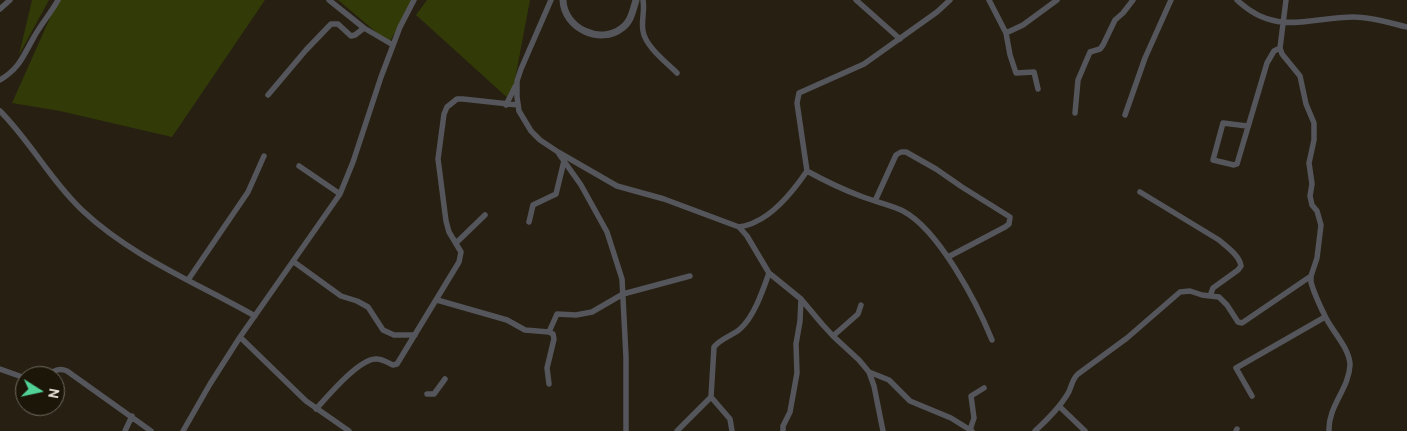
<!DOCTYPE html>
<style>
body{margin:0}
#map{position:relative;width:1407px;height:431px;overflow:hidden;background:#261f12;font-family:Cabin,sans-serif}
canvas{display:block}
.north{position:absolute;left:15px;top:366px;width:50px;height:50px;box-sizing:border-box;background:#1c1609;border:1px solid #6f695e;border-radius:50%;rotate:100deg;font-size:14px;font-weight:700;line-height:20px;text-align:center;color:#ebe6dd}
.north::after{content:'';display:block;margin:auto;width:18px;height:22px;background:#51d398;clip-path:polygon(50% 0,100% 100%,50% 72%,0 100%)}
</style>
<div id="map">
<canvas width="1407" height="431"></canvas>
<div class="north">N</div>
</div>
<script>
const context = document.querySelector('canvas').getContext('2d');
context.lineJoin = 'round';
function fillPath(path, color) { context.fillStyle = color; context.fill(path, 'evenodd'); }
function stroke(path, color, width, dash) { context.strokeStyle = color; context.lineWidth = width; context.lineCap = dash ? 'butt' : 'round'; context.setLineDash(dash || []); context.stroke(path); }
const green = new Path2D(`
 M32,0H49L19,55Z
 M58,0H265L172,137L60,111L12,103Z
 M338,0H414L389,43Z
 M427,0H530L511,101L416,15Z`);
const minor = new Path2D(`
 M329,0L364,28L393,45
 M551,0L521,69L517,81V97L519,111L531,131L540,140L558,152L617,186L664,199L739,227L747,236L769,273L801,299L822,324L833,336
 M643,0C645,11 641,21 643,31C645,46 667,63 677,73
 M856,0L900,39
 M989,0L1006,33L1010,55L1016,73L1034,72L1038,89
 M1237,0C1276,37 1308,17 1354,17C1371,17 1390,23 1407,27
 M1286,0L1280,48L1282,54L1300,76L1306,104L1314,123V140L1309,163L1312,184L1310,196L1312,205L1317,211L1321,225L1317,258L1311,276V282C1314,294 1320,306 1326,318C1333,332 1350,349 1350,365C1349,389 1328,406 1329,431
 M0,9L10,0
 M1006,33L1023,25L1057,0
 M0,80C20,68 23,56 34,37C41,24 51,13 58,0
 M268,95L306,50L331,24H338L351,36L355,35L364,28
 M506,105L516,85
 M0,111C31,142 51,181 83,211C132,257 197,283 255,316
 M1075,113L1078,80L1090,52L1100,49L1103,45L1115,20L1123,13L1133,0
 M1125,115L1145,58L1171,0
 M1247,126L1223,123L1213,160L1234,165L1237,164L1267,63L1274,51L1280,48
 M559,154L581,185L607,232L622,279L626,357V431
 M299,166L340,194
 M807,171C825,181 844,190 863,197C876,202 891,205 903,211C939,230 977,303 992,340
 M1140,192L1219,240C1227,247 1240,256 1241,266L1238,270L1213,288L1210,296
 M875,201L896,155L901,152H906L936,169L962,187L1010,217L1009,224L1005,227L948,257
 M529,222L533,205L556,194L564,161
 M739,227C744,226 750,225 755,222C776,213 794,190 807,171L797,103L799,93L864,64L937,12L950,0
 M456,243L485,215
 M294,262L341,296L357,301L368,307L383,330L394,335H415
 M188,280L248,192L264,156
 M437,300L507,320L525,330L549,332L553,334L554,339L547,368L549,384
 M861,305L858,314L833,336L859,360L869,372L874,386L883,431
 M549,332L557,314L576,315L592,312L623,294L690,276
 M240,337L306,401L349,431
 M0,369L25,378
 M869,372L889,380L910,401L951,418L972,431
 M45,376C53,372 58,367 67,371L151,431
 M427,394H434L445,379
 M1252,396L1236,368L1325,317
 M711,397L730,419L732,431
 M1059,406L1085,431
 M316,409C328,396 358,360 375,359C382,358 388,363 393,365L397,364L459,262L461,252L449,232L446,221L438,159L444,114L447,107L457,99H463L518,105
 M970,430L974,418L971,396L984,388
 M125,431L132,416
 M183,431L210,384L240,337L340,194L353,162L381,77L400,27L414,0
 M677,431L711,397L714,347C721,338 732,336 740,329C754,317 763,290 769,273
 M783,431V426L790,412L797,373L796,344L800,321L801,299
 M1035,431C1047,420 1059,408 1067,395C1072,388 1071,380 1078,374L1127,338L1180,292L1190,291L1202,295L1219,297L1227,305L1238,322L1242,323L1311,276
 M1236,431L1237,429`);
const tertiary = new Path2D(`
 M563,0C564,29 601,45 622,28C631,22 633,10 636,0`);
fillPath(green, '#323b07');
stroke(minor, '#55555c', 5.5);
stroke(tertiary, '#55555c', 7);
</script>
